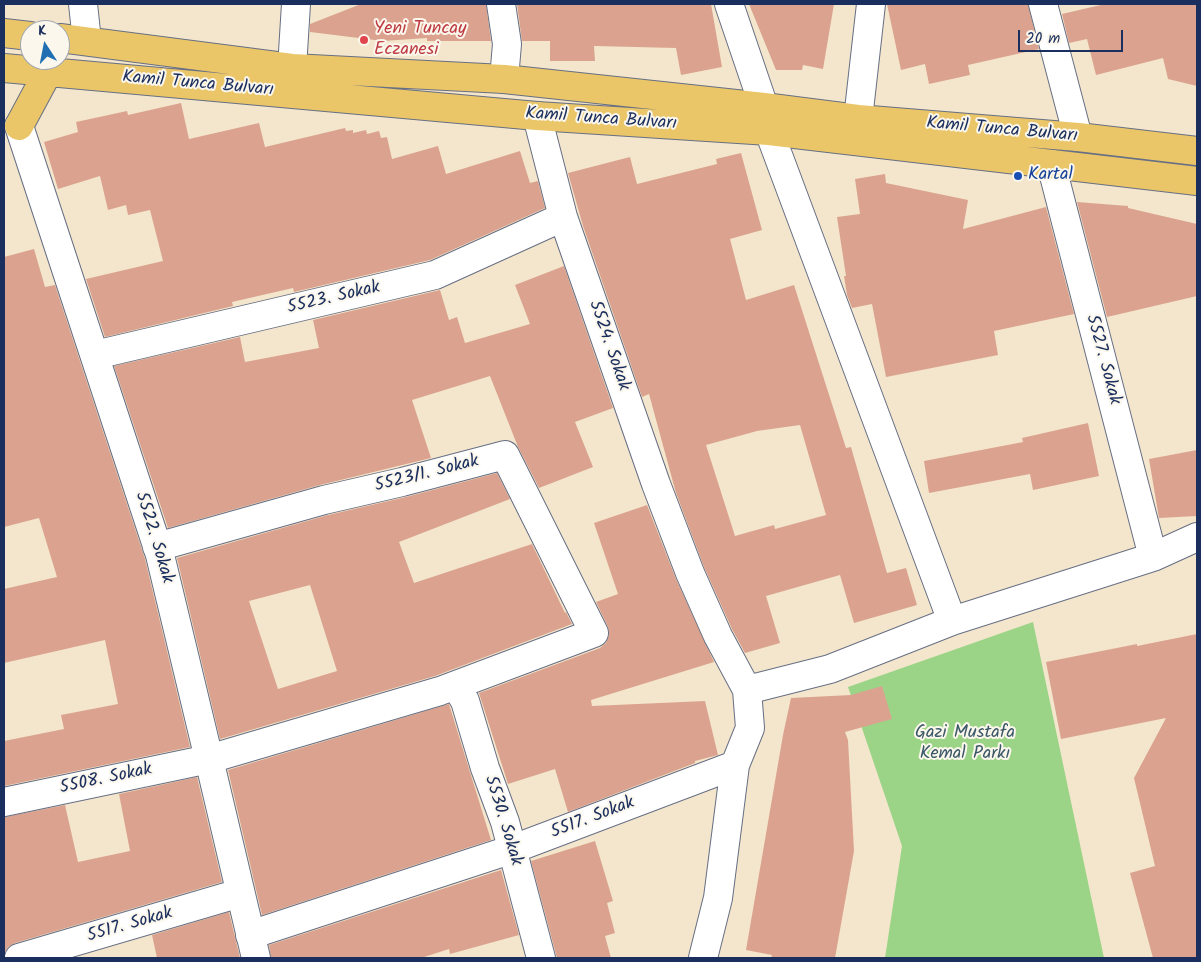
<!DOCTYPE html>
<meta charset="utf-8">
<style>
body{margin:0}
#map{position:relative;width:1201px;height:962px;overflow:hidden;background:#f3e6cc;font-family:Kalam,sans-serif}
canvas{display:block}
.frame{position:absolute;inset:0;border:5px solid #1b2f5e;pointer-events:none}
.north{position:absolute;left:20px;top:20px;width:50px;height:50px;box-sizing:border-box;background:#fbf7ec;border:1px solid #a1a7b3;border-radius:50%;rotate:349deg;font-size:14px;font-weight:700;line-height:20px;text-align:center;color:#1b2f5e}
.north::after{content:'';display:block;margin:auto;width:18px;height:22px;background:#1f6fb2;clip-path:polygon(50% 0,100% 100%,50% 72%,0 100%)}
.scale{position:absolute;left:1018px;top:30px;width:105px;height:22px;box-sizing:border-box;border:2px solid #1b2f5e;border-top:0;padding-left:6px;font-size:15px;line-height:18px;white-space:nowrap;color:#1b2f5e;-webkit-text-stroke:4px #fbf7ec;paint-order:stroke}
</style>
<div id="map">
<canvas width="1201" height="962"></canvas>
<div class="frame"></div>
<div class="north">K</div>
<div class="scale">20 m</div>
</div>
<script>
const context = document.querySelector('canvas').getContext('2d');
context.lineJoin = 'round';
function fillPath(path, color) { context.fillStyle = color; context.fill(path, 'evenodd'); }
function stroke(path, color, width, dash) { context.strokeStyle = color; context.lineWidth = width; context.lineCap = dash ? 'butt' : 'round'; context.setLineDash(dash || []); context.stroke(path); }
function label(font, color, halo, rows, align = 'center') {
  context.font = font + ' Kalam,sans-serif'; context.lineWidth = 4; context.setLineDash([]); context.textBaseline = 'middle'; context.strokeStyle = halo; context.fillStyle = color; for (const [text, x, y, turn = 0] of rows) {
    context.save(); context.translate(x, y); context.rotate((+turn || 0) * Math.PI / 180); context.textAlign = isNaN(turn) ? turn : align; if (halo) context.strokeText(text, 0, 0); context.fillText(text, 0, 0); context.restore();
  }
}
const green = new Path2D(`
 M1033,622L1104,958H885L902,846L848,687Z`);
const building = new Path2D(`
 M361,4H486L491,41H427V38L383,41L310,32V24Z
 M517,4H711L722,67L681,75L676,48L594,46L595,61H550V41H522Z
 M749,4H834L823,69L803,65L802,70H776Z
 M887,4H1028L1039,49L968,65L970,75L929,84L925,64L901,70Z
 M1105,4H1197V86L1168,79L1163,58L1096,75L1087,39L1069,43L1062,14Z
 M181,103L189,139L259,123L265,147L345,128L346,131L353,130V133L366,130L367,134L379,131L381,138L387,137L392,159L438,146L446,174L520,151L530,183L538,181L545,208L430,260L294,292L293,288L232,302L233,306L105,337L86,279L163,261L150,210L128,215L126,205L108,210L100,176L58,189L44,142L78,132L76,122L127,111L128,115Z
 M741,153L762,230L730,239L746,300L794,285L846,448L851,447L887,573L906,568L917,605L854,623L840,575L766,596L780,643L745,653L732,629L704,567L676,493L649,394L642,397L583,226L568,173L630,157L637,184L717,164L716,159ZM800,425L826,515L775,529L774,525L735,536L706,445L757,431Z
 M885,174L886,183L968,200L963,229L1046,207L1074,314L994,331L998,355L886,377L872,304L852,308L847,295L844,276H846L837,217L860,214L855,179Z
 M1077,202L1128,206V208L1197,224V296L1107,317Z
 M34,249L45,287L55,285L145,559L190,747L4,786V741L64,729L61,715L118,704L105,640L4,663V589L57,577L39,518L4,527V257Z
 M564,266L613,408L575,422L593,467L539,488L518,447L490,376L412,400L431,458L320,485L168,528L114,366L240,337L245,362L319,348L313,320L440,290L449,320L457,317L465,343L530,324L515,285Z
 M1088,423L1099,476L1033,490L1030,474L929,493L924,461L1023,442L1022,438Z
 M1197,450V516L1159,518L1149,459Z
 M497,473L510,499L399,542L414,583L532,544L565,613L566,612L572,624L435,676L220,739L177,558L328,515L406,497ZM310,585L337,671L278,689L249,601Z
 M647,505L676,579L714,662L591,700L592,706L705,701L718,755L695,761V763L568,812L555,769L508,784L479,693L600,648L606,643L609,635L608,627L596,602L618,594L594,523Z
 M1197,634V958H1153L1130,873L1155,866L1134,778L1166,718L1061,739L1046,662L1137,644V646Z
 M882,686L892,719L845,732L848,740L854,851L835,958H771L772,955L746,950L783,735L791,698L851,695Z
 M449,704L491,840L262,915L228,770Z
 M197,777L222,882L15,943L8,947L4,954V817L65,805L78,862L130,851L119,794Z
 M595,841L613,901L607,903L615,933L605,936L611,958H557L531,861Z
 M501,870L519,935L450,954L449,949L421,958H271L269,945Z
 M229,912L240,958H157L152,935Z`);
const minor = new Path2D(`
 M83,4L87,41
 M501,4L507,44L504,79
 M729,4L764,107
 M1043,4L1078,137
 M292,68L296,4
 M19,126L160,555L209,759
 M769,131L952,621
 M1051,164L1153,557
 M95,355L435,275L563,217
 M456,686L465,701L485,768L505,822L541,958
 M747,690L830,669L952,621L1153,557L1197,537
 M4,802L209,759L440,691L594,633L505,455L402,482L324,500L157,547
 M250,935L513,849L735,765L750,728L747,690L718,636L690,573L656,484L563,217L537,116
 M19,958L240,893
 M703,958L718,898L735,765`);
const tertiary = new Path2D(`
 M858,119L871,4
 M209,759L256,958`);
const primary = new Path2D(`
 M4,33L30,36
 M60,38L292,68L504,79L764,107L858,119L1078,137L1197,151
 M4,68L537,116L769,131L1197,181
 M19,126L48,72`);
const markers = [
 [364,40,5,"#e0444e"],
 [1018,176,5,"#1a4fb4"]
];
const healthNames = [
 ["Yeni Tuncay",374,30],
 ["Eczanesi",374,51]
];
const streetNames = [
 ["Kamil Tunca Bulvarı",198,85,5],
 ["Kamil Tunca Bulvarı",601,120,4],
 ["Kamil Tunca Bulvarı",1002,131,5],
 ["5523. Sokak",334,299,-13],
 ["5524. Sokak",608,346,71],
 ["5527. Sokak",1102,360,75],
 ["5523/1. Sokak",427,475,-14],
 ["5522. Sokak",153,538,73],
 ["5508. Sokak",106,780,-12],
 ["5517. Sokak",593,819,-21],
 ["5530. Sokak",502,821,73],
 ["5517. Sokak",130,926,-16]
];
const transitNames = [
 ["Kartal",1028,176]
];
const parkNames = [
 ["Gazi Mustafa",965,734],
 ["Kemal Parkı",965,755]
];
fillPath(green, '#9bd487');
fillPath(building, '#dba38f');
stroke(minor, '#676f84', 30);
stroke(tertiary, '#676f84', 30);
stroke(primary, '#676f84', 30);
stroke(minor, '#fff', 28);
stroke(tertiary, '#fff', 28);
stroke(primary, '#eac669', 28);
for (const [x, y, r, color] of markers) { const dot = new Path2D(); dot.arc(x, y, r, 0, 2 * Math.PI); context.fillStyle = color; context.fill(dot); stroke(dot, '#fbf7ec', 2); }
label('18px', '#be3a42', '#fbf7ec', healthNames, 'left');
label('18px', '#1b2f5e', '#fbf7ec', streetNames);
label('18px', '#164399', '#fbf7ec', transitNames, 'left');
label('18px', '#3b5868', '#fbf7ec', parkNames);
</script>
